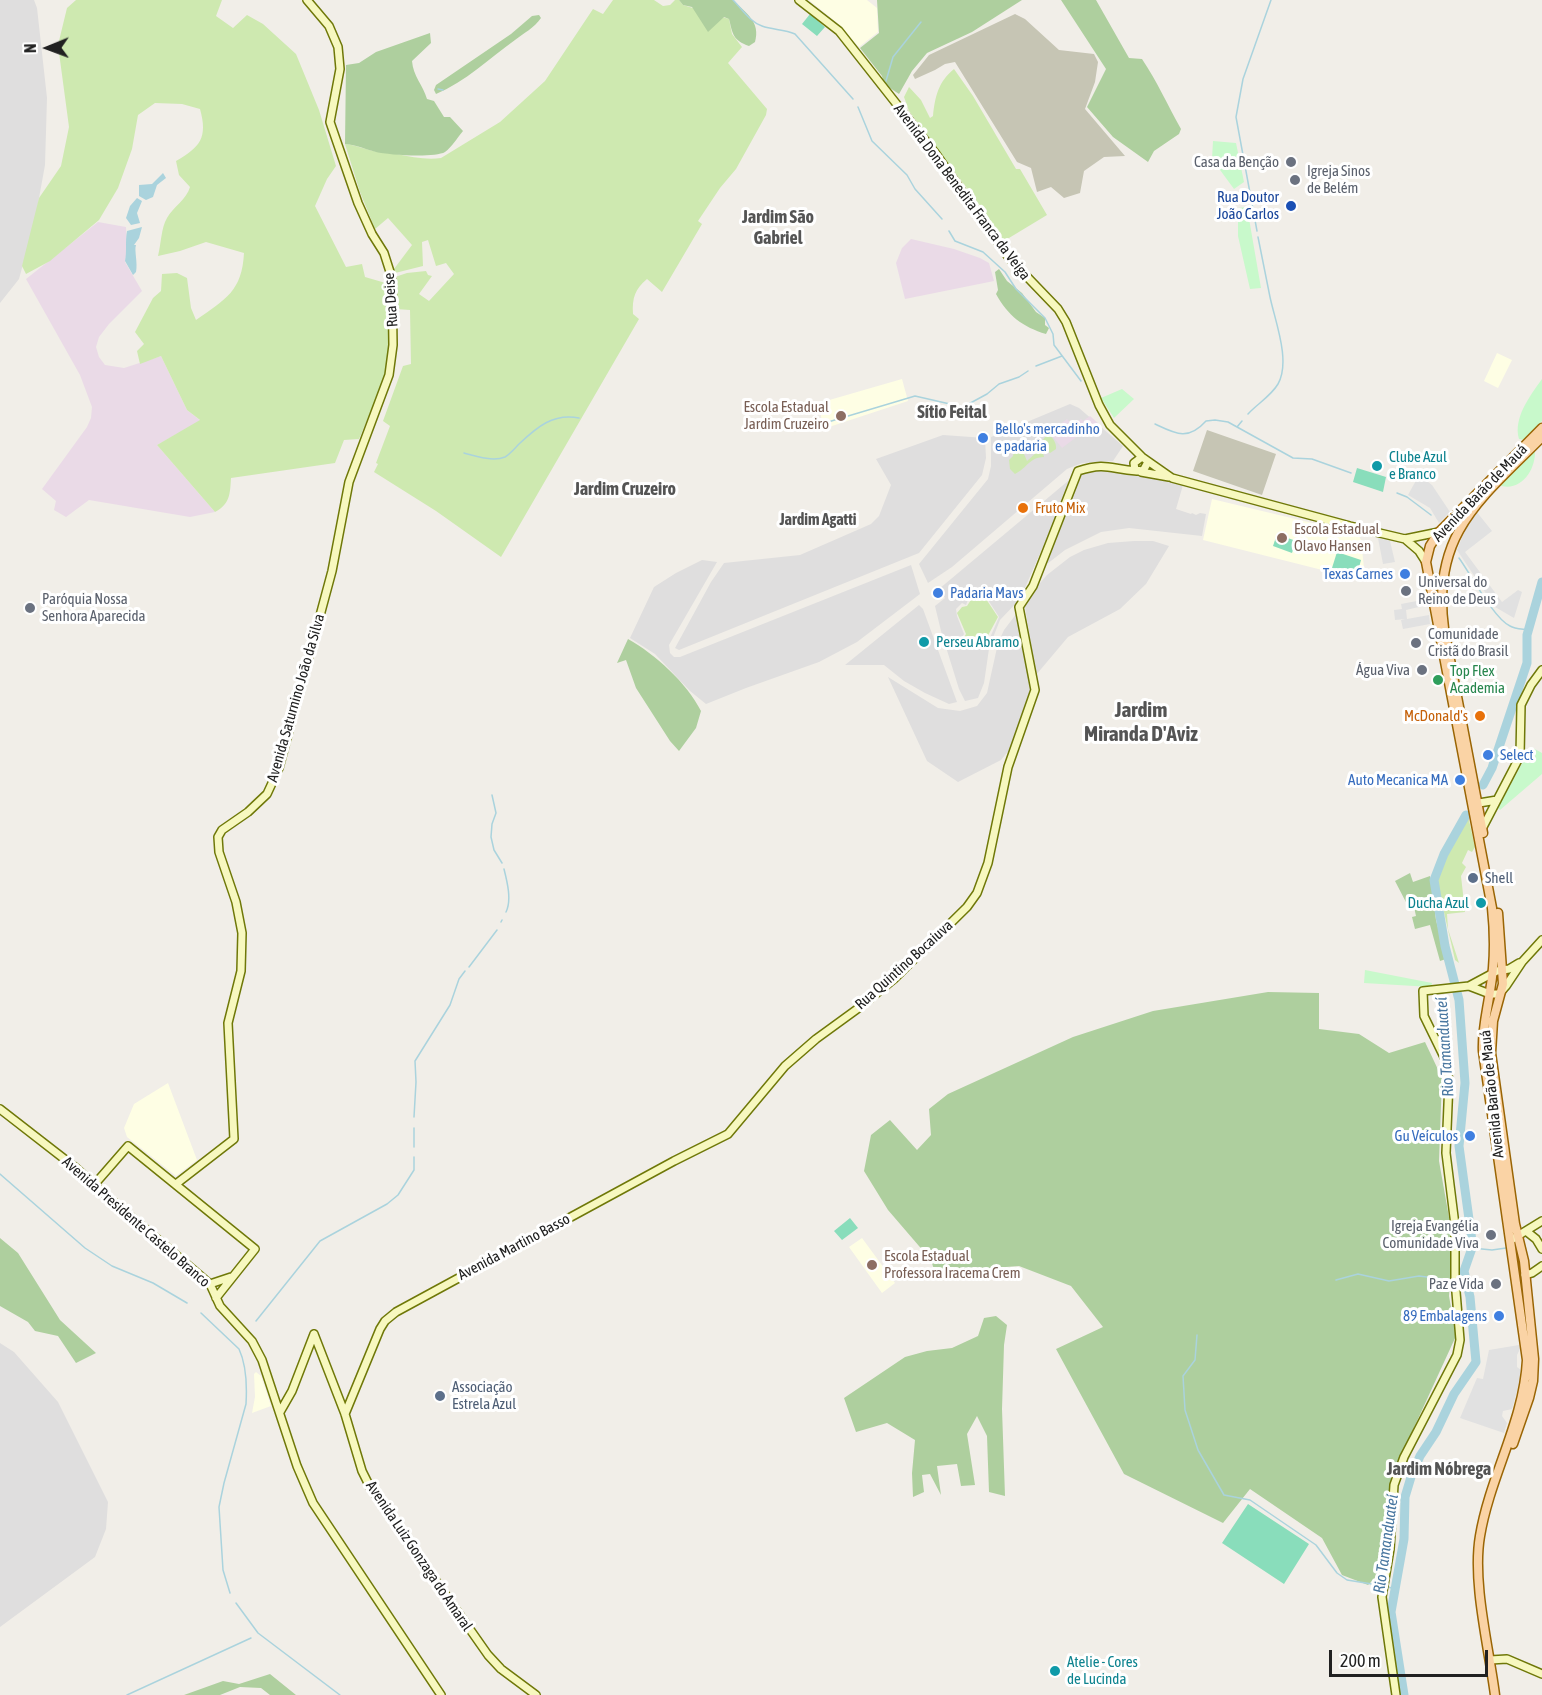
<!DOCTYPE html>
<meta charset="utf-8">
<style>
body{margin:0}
#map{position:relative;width:1542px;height:1695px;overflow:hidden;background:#f1eee8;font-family:"Asap Condensed",sans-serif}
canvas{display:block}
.north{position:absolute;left:18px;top:18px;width:60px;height:60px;-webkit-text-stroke:4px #fff;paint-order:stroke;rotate:269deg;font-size:16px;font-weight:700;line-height:24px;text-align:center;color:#212121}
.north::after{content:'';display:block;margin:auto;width:21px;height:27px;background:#212121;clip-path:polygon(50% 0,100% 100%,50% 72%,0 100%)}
.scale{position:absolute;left:1329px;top:1650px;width:159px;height:27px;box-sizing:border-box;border:3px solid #212121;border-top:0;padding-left:8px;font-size:18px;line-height:21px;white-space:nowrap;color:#212121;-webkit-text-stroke:4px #fff;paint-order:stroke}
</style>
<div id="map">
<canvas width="1542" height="1695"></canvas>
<div class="north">N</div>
<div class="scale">200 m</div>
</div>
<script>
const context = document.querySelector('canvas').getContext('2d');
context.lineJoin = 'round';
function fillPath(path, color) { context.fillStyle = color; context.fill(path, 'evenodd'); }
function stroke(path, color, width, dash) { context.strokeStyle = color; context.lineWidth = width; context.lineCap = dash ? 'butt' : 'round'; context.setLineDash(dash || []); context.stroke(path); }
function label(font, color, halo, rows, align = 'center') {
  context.font = font + ' "Asap Condensed",sans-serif'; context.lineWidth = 6; context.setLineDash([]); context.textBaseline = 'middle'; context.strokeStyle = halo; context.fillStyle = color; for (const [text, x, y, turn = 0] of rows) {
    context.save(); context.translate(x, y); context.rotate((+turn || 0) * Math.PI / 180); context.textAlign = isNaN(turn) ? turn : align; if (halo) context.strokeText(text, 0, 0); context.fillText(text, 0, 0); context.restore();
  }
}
const residential = new Path2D(`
 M0,0H34L37,8L47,98L45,165L35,220L19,279L0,303Z
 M1070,404L1079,408L1123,446L1113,461L1082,463L1067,469L952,567L928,583L919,564L988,479L991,466V437Z
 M943,435L985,438L986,458L982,475L919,553L679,650L675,648L711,582L724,563L800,555L871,524L879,516L891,485L876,459Z
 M1106,467L1143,474L1183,485L1176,509L1191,514L1192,513L1196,515L1200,513L1206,514L1202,536L1129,528L1101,532L1065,550L1047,564L1052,547L1081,473Z
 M1074,476L1020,599L1000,620L992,640H989L999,617L981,589L970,594L966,605L962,603L956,609L957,616L964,634L960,641L966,649L974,644L990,642L984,683L978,698L965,701L959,689L941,631L935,606L945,598L939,589Z
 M1134,541H1153L1169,546L1146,584L1120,609L1068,637L1036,675L1025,607L1033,591L1047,575L1070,557L1084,550L1108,543Z
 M702,560L717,562L669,645L670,653L674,657H680L911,565L920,594L857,642L819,662L746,688L706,704L690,691L655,654L630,638L654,587L676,573Z
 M919,605L923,609L957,702L949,704L925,693L904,681L884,665H845Z
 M1017,613L1031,687L1010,749L1001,760L958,782L927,761L888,677L938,708L960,711L977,706L987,693L998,643L1004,630Z
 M0,1343L14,1352L58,1402L108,1502L106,1529L95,1557L0,1627Z`);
const industrial = new Path2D(`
 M98,222L126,227L127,251L125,262L142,291L109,324L99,337L96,347L99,357L105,365L124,368L161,356L187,410L201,421L157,445L215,512L190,517L89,500L66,517L54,510L56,501L42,489L87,427L91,418L92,407L80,375L26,279Z
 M911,239L954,249L980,258L989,263L994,281L905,299L896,263L902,248Z
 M1090,416L1099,424L1085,437L1082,433L1062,448L1049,432L1067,419L1072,425L1081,419L1083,421Z`);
const education = new Path2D(`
 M809,0H867L877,8L878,32L859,47L836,22Z
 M1497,353L1512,360L1498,388L1484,381Z
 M902,379L908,401L823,429L819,403Z
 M1212,499L1358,534L1361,540L1365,577L1358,579L1203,540Z
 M168,1083L197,1160L176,1176L127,1137L124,1128L134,1104Z
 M862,1238L895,1283L882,1293L849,1247Z
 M256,1372L261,1376L271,1406L252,1413L255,1397L254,1374Z`);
const construction = new Path2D(`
 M1015,14L1025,19L1059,50L1094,54L1098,62L1095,82L1085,109L1125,156L1104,157L1084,171L1080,193L1064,198L1051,187L1037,192L1031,168L1017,162L955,62L945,64L935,70L915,79L913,75L929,55Z
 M1207,430L1276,454L1262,495L1193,471Z`);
const grass = new Path2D(`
 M76,0H222L216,16L233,28L247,15L263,24L296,54L319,110L336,166L327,179L315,206L346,267L362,264L365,277L389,284L390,355L381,387L359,439L344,440L335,463L231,478C230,494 230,504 215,512L157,445L200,420L187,410L161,356L140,364L137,351L144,344L135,332L153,298L161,291L162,274L177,273L187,278L191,308L196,320C226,299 242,291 244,253L206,242L180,251L158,256C161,245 161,228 167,218C173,207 187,199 190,187L179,175L176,161C200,147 208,138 200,109L182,104L155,103L138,115L132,149L118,188L99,220L50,261L26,274L22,266L39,198L61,166L69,127L58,45L67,8Z
 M613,0H654L663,6L670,5L675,0H679L683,5L729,19L732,34L742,47L728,63L767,109L766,115L736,169L720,188L698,221L702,224L662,292L647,279C635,289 632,298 633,314L639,319L501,557L436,511L374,472L378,464L376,463L390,426L383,421L403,366L411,364L410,310L396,309L395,277L407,273L426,271L428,275L432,276L419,294L429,301L454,274L446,263L436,266L428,240L422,242L423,266L395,273L394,269L412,245L388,218L375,229L360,192L345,144C357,145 366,150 378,152C384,153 391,152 397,154C411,157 427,160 441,158L500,122L545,81L593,9L603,14Z
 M954,69L973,96L1016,169H1020L1047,215L1004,241L984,211L909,111L904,97L909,87L921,100L930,118L933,116C935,97 938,82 954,69Z
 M1047,434C1052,436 1057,443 1056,449L1050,453L1046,450L1043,453L1044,457C1030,457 1027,468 1015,474L1010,469L1009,460L1013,456L1014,450H1017L1015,448L1017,446L1021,447L1027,461L1037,452L1035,444L1043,440Z
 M976,592L982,593L998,617L985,641L973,640L969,646L965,645L963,639L966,634L957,613L962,607L967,606Z
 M1468,816L1475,847L1472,852L1468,850L1462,863L1466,867L1461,876L1465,912L1447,914L1448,929L1459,963L1455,960L1437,882C1440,858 1455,837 1468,816Z`);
const forest = new Path2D(`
 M679,0H733C746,13 761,22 755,42L749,46C733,40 733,35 729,19L724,17L708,32L692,7L683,5Z
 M877,0H1022L972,32L927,53L912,71L899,94L884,84L882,76L860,48L879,33Z
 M1061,0H1096L1129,58L1142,59C1157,81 1168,106 1181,129L1179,134L1154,151L1148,162L1113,137L1087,107L1106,69Z
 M539,15L541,18C534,28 524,33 515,40C490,58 465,82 436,94L434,90L436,85L511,34L532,16Z
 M430,33L431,43L412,61C413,76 423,85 427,99L434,101L444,117H450L463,131C457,138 452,147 445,152C435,158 388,155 376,152C365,149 357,145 345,144L346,65L359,63L376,52Z
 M999,269L1007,281L1022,293L1036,312L1045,318V325L1049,328L1046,334C1023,327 1008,316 996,294L998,290L995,272Z
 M628,639C655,654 687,683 701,711L696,728L679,751L670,741L636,688L626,660L617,663Z
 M1410,873L1413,882L1430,876L1436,920L1446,959L1440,961L1430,925L1415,929L1412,917L1416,916L1414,907L1409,908L1395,881Z
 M1268,992L1319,993V1029L1359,1034L1389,1053L1425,1042L1442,1078L1439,1161L1453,1240L1449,1296L1456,1336L1400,1458L1383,1570L1368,1585L1342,1575L1322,1538L1250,1489L1223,1523L1124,1474L1056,1349L1103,1327L1071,1286L1019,1266L966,1270L936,1276L931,1260L888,1210L864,1171L871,1135L890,1120L917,1150L931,1135L929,1109L948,1094L1073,1037L1153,1011Z
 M0,1238L18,1253L60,1320L96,1353L76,1363L58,1336L35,1331L28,1322L0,1306Z
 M996,1316L1007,1325L1004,1345L1002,1409L1005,1496L989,1492L987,1436L977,1416L967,1434L975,1485L961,1486L957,1464L937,1466L941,1495L930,1474L922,1475L924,1492L913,1497L912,1473L915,1440L887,1423L856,1432L844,1398L905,1357L927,1351L952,1348L978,1336L984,1318Z
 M270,1674L296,1695H270L261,1688L240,1687L220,1695H184L223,1681L239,1684Z`);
const park = new Path2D(`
 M1213,141L1236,143L1244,182L1234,189L1212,159Z
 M1247,207L1261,288L1250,289L1238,236V208Z
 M1542,379V421L1525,440L1519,439C1513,418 1530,396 1542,379Z
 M1122,389L1134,399L1114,418L1101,398Z
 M1535,450C1536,470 1521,493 1498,485Z
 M1531,747L1542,753V774L1500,810L1498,808Z
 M1365,970L1432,983L1431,987L1364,983Z`);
const pitch = new Path2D(`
 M810,14L825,27L817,36L802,24Z
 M1357,468L1386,477L1383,492L1353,482Z
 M1277,534L1296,541L1292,553L1273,546Z
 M1337,552L1361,560L1357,575L1332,568Z
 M850,1218L858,1228L842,1240L834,1231Z
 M1248,1504L1309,1544L1284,1584L1222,1543Z`);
const parking = new Path2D(`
 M1419,475L1432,485L1450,512L1439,523L1430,508L1408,495Z
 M1476,511L1492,531L1465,552L1502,602L1518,590L1522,592L1514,618L1495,607L1457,550L1469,521Z
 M1378,538L1390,541L1395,562L1383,564Z
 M1422,600L1423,606L1406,610L1407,619L1429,615L1430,624L1403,629L1401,620L1405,619L1395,620L1394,610L1402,609L1401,604Z
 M1519,1345L1520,1349L1517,1355V1367L1521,1370L1520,1380L1512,1409L1503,1411L1502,1416L1507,1423L1504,1433L1460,1418L1477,1378L1483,1379L1489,1350Z`);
const water = new Path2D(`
 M163,173L166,178L157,185L153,197L146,200L139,196V185L152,184Z
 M137,198L142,201L137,213L140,223L131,225L126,218L130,206Z
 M142,227L139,238L134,245H136C134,250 138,263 136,272L133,275L125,261C127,251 125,242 127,231Z`);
const stream = new Path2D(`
 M733,0C742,9 750,22 762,26C773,30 784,29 795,34L853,99
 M886,81L893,57L921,22
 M438,89L443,90
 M858,107L872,141L907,175L915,189L942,219
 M949,231L955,241L983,252L1005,272L1016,289L1045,318L1053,334L1054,345L1081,381
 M1257,231L1236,117L1243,79L1271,0
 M1036,366L1062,356
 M1248,414C1257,404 1271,396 1278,384C1291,361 1275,321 1270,297C1266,277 1262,257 1258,237
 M1155,424C1176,434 1188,441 1206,421L1215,420L1228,422L1293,458L1312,459L1351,473
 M818,425L915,396L963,407L987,394L999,384L1019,377L1028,371
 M1237,427L1242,421
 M464,453C475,456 493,462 505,457C510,454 515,448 519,444C537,427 553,413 579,418
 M1397,493L1407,497L1431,515
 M1459,558C1470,573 1494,619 1510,626C1515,629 1522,629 1528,630
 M492,795L496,813L492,824L491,837L494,850L502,863
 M504,869C507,881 512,900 506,912
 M501,922L502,920
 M469,967L497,930
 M414,1117L416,1082L415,1061L450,1005L459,979L465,971
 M414,1147V1128
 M0,1174L85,1248L112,1266L153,1283L187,1303
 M1472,1248L1492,1250L1506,1248
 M1459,1279L1466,1280
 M1336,1280L1358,1274L1389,1281L1419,1276L1450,1280
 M201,1313L239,1349C246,1364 247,1387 246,1404L224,1483L219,1507L223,1570L230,1593
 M256,1321L320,1241L387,1204L398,1195L414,1170V1157
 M1197,1335L1195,1360L1183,1376L1185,1410L1198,1450L1224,1495L1250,1500L1316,1545L1337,1573L1347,1580L1378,1585
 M1388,1587L1395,1589
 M236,1603L258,1633L340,1695
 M127,1695L251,1638`);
const river = new Path2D(`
 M1483,785L1492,768L1527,663V635L1542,582
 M1404,1695L1391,1612L1404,1539L1405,1497L1411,1477L1420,1456L1436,1432L1454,1394L1476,1362L1470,1297L1464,1271L1472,1248V1241L1459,1146L1465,1083L1459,1000L1445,946L1434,880L1444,854L1466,815`);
const secondary = new Path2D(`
 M799,0L839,31L936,154L1009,258L1058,309L1066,322L1099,405L1110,425L1142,457L1172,478L1350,526L1405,539L1439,532
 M1142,457L1134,463L1135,470L1143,471L1148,462
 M1141,472L1169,477
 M1405,539L1419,551L1426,562
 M1479,803L1497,800
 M1483,827L1520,756L1521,705L1531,685L1542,670
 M1469,986L1497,971L1509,969L1519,963
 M0,1109L76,1168L94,1185L210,1284L220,1306L252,1341L262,1360L297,1466L313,1503L441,1695
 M176,1184L234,1139L228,1023L241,971L242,933L236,902L219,852L218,837L222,830L248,812L267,794L279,768L332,571L349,482L389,375L393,345L392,278L384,253L372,234L358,203L330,122L340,69L338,47L329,26L307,0
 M94,1185L128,1146L255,1249L216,1298
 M1526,1231L1536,1239L1542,1249
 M1511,1240L1542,1221
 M1525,1275L1532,1273L1542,1266
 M210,1284L231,1277
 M314,1334L345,1414L362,1471L370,1487L488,1655L501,1669L536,1695
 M280,1412L292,1391L314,1334
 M345,1414L380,1329L385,1321L396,1312L674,1161L728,1134L785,1066L816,1039L860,1007L894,979L967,907L977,893L988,863L1008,767L1035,690L1019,607L1033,586L1078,471C1107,462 1109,469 1137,471
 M1490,1660L1507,1659L1542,1674
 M1396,1695L1382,1597L1390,1549L1394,1485L1404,1457L1457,1355L1460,1340L1455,1280V1225L1446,1153L1449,1081L1445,1059L1424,1016L1423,991L1469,986L1490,994H1499L1506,986L1522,962L1542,940`);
const primary = new Path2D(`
 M1483,833L1444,628C1431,533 1482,498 1542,437
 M1498,913L1503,984L1493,1021L1491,1053L1515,1224L1524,1261L1534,1359L1533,1381L1529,1398L1513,1444
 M1495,1695C1489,1648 1472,1582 1480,1536C1490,1476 1524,1421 1527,1360L1483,1051C1482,1030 1487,1012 1490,991C1495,963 1495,936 1492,908L1426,562L1430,546L1439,532L1542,428`);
const markers = [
 [1291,162,6,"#6b7280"],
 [1295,180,6,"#6b7280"],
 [1291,206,6,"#1a4fb4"],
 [841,416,6,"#8d6e63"],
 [983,438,6,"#3f7fe0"],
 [1377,466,6,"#0f9aa8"],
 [1023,508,6,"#e8710a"],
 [1282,538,6,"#8d6e63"],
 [1405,574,6,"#3f7fe0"],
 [1406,591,6,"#6b7280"],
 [938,593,6,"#3f7fe0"],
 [30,608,6,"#6b7280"],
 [924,642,6,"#0f9aa8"],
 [1416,643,6,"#6b7280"],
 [1422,670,6,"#6b7280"],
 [1438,680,6,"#2e9e5b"],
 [1480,716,6,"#e8710a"],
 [1488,755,6,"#3f7fe0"],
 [1460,780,6,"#3f7fe0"],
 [1473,878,6,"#5c6f8a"],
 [1481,903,6,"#0f9aa8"],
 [1470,1136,6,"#3f7fe0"],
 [1491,1235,6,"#6b7280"],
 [872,1265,6,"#8d6e63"],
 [1496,1284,6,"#6b7280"],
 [1499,1316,6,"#3f7fe0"],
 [440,1396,6,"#5c6f8a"],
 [1055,1671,6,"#0f9aa8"]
];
const worshipNames = [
 ["Casa da Benção",1279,162],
 ["Igreja Sinos",1307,171,"left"],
 ["de Belém",1307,188,"left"],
 ["Universal do",1418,582,"left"],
 ["Reino de Deus",1418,599,"left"],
 ["Paróquia Nossa",42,599,"left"],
 ["Senhora Aparecida",42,616,"left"],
 ["Comunidade",1428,634,"left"],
 ["Cristã do Brasil",1428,651,"left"],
 ["Água Viva",1410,670],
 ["Igreja Evangélia",1479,1226],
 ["Comunidade Viva",1479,1243],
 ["Paz e Vida",1484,1284]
];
const streetNames = [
 ["Avenida Dona Benedita Franca da Veiga",962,192,53],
 ["Rua Deise",391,300,-94],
 ["Avenida Barão de Mauá",1480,493,-46],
 ["Avenida Saturnino João da Silva",296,698,-74],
 ["Rua Quintino Bocaiuva",904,965,-42],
 ["Avenida Barão de Mauá",1492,1094,-96],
 ["Avenida Presidente Castelo Branco",136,1222,41],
 ["Avenida Martino Basso",514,1247,-28],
 ["Avenida Luiz Gonzaga do Amaral",419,1556,56]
];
const transitNames = [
 ["Rua Doutor",1279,197],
 ["João Carlos",1279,214]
];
const educationNames = [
 ["Escola Estadual",829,407,"right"],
 ["Jardim Cruzeiro",829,424,"right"],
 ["Escola Estadual",1294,529],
 ["Olavo Hansen",1294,546],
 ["Escola Estadual",884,1256],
 ["Professora Iracema Crem",884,1273]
];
const shopNames = [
 ["Bello's mercadinho",995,429,"left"],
 ["e padaria",995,446,"left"],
 ["Texas Carnes",1393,574],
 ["Padaria Mavs",950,593,"left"],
 ["Select",1500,755,"left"],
 ["Auto Mecanica MA",1448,780],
 ["Gu Veículos",1458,1136],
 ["89 Embalagens",1487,1316]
];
const cultureNames = [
 ["Clube Azul",1389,457],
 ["e Branco",1389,474],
 ["Perseu Abramo",936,642],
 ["Ducha Azul",1469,903,"right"],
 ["Atelie - Cores",1067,1662],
 ["de Lucinda",1067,1679]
];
const foodNames = [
 ["Fruto Mix",1035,508],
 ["McDonald's",1468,716,"right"]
];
const leisureNames = [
 ["Top Flex",1450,671],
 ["Academia",1450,688]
];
const serviceNames = [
 ["Shell",1485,878],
 ["Associação",452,1387],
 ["Estrela Azul",452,1404]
];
const neighbourhoodNames = [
 ["Jardim Agatti",818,520]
];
const waterNames = [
 ["Rio Tamanduateí",1445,1047,-94],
 ["Rio Tamanduateí",1386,1544,-82]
];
const quarterNames = [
 ["Jardim São",778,217],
 ["Gabriel",778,238],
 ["Sítio Feital",952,412],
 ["Jardim Cruzeiro",625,489],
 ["Jardim Nóbrega",1439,1469]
];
const districtNames = [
 ["Jardim",1141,710],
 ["Miranda D'Aviz",1141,734]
];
fillPath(residential, '#dfdede');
fillPath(industrial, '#eadae7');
fillPath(education, '#fefee4');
fillPath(construction, '#c6c5b4');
fillPath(grass, '#cee9b0');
fillPath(forest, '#aecf9e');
fillPath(park, '#c8f9cb');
fillPath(pitch, '#89ddbb');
fillPath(parking, '#e1e1e1');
fillPath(water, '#aad3dd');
stroke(stream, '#aad3dd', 1.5);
stroke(river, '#aad3dd', 9);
stroke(secondary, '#6f7808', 10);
stroke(primary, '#9a6504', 11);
stroke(secondary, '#f7f8bf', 7);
stroke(primary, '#fad3a5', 8);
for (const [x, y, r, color] of markers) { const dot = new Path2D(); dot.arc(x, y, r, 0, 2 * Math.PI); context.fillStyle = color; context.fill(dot); stroke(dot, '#fff', 2); }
label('15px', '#5b616d', '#fff', worshipNames, 'right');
label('15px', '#212121', '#fff', streetNames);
label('15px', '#164399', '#fff', transitNames, 'right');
label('15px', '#785e54', '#fff', educationNames, 'left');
label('15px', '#366cbe', '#fff', shopNames, 'right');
label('15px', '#0d838f', '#fff', cultureNames, 'left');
label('15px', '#c56008', '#fff', foodNames, 'left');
label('15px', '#27864d', '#fff', leisureNames, 'left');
label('15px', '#4e5e75', '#fff', serviceNames, 'left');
label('bold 16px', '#545454', '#fff', neighbourhoodNames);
label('italic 16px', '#4977a0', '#fff', waterNames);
label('bold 18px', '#545454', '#fff', quarterNames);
label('bold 21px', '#545454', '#fff', districtNames);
</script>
